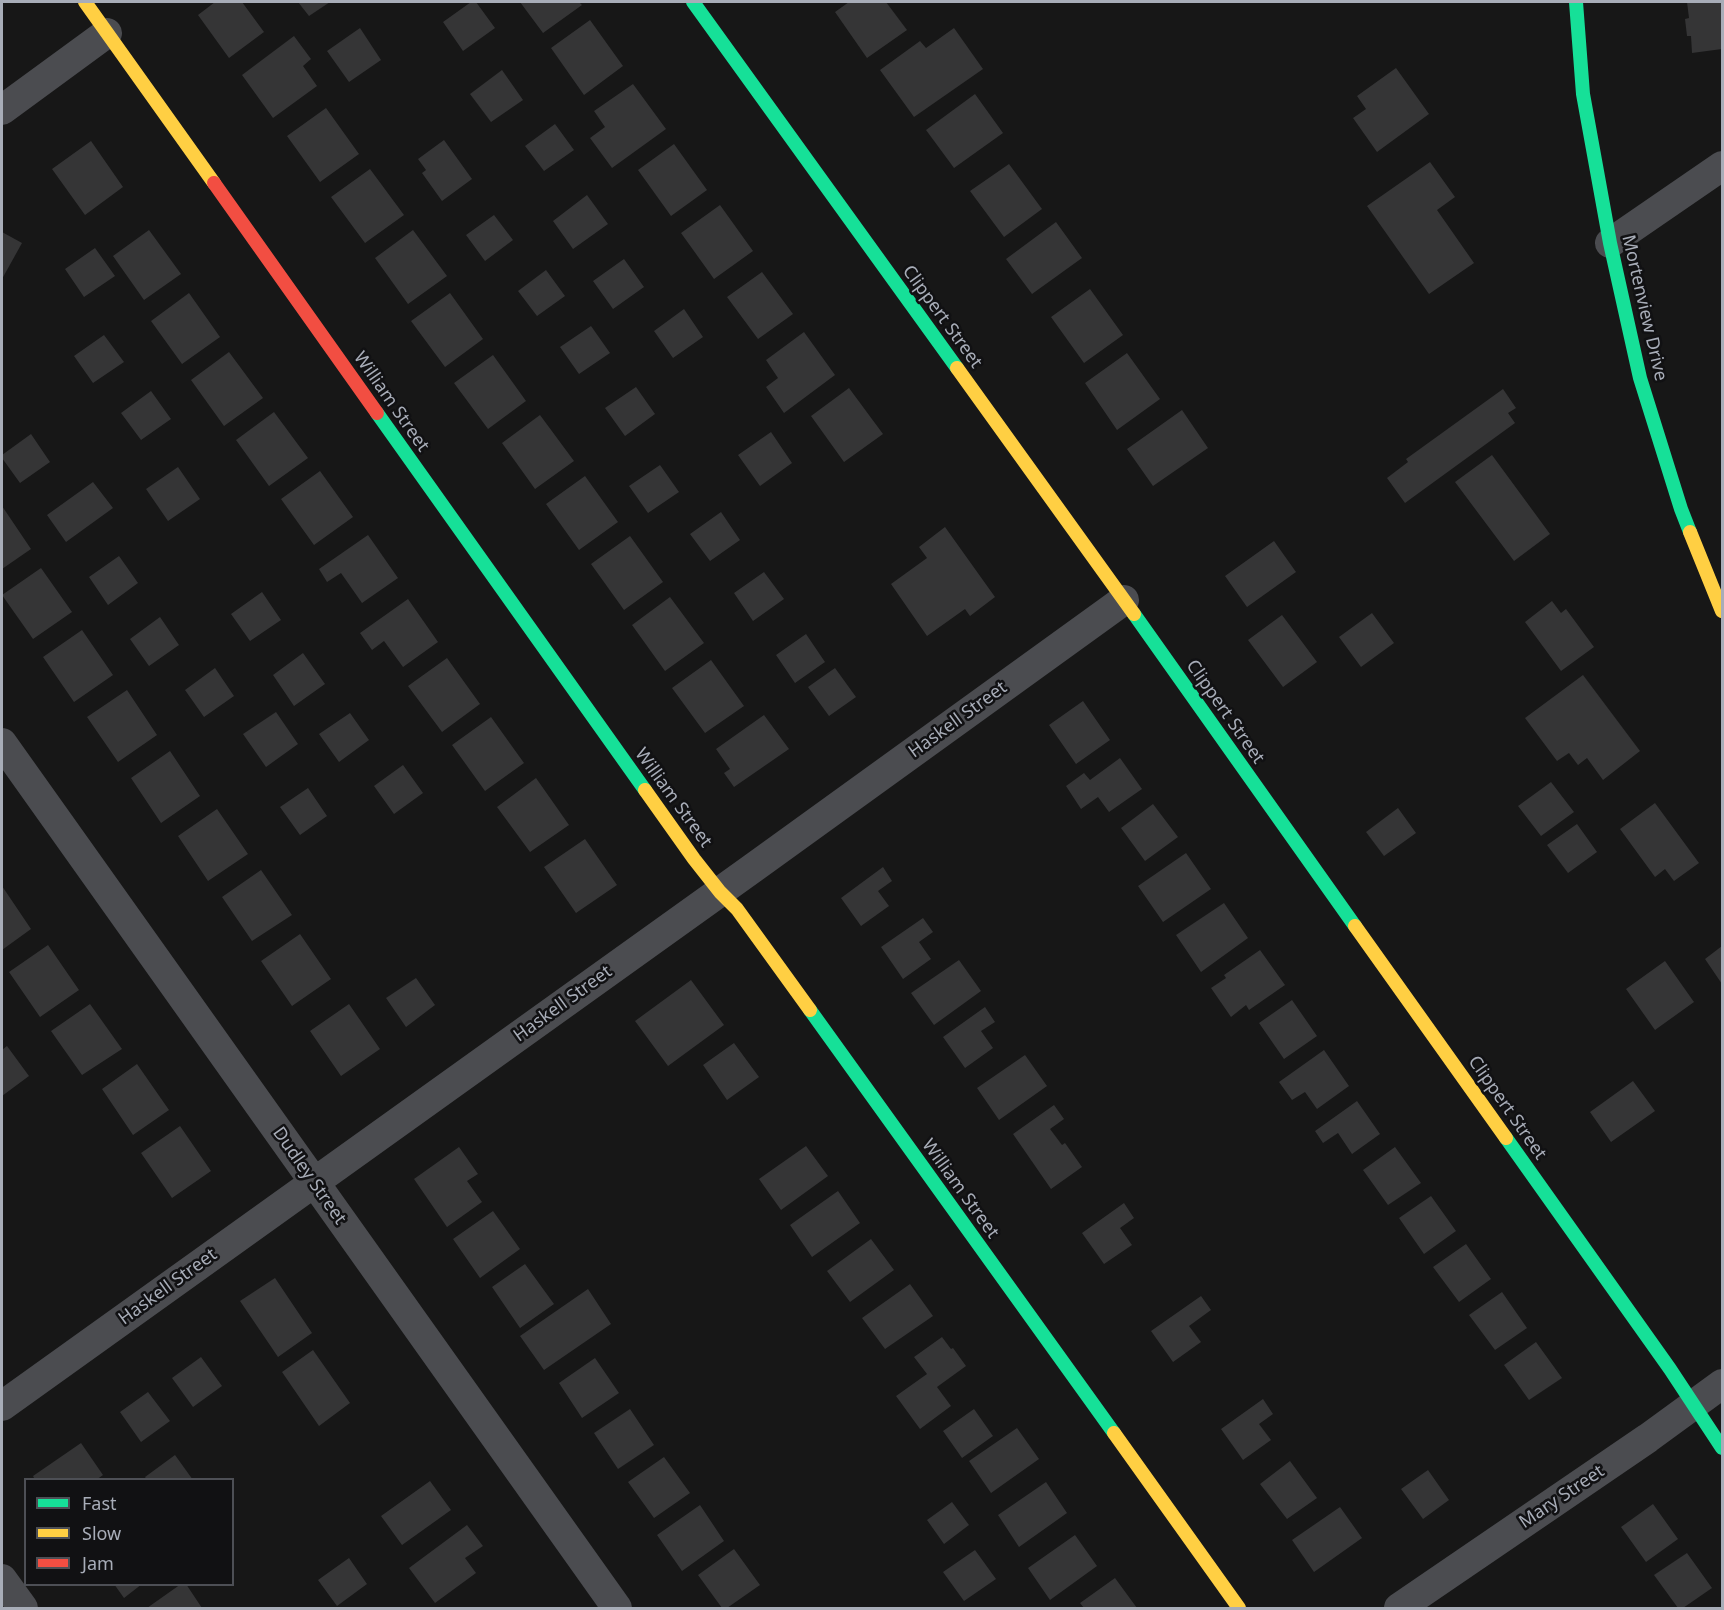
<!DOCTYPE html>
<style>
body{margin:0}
#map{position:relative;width:1724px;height:1610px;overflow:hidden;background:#171717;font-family:"Noto Sans",sans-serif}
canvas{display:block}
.frame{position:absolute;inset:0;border:3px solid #a8adb8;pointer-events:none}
.legend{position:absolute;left:24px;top:1478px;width:210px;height:108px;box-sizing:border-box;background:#111113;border:2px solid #4d4f55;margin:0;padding:8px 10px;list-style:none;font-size:18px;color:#a8adb8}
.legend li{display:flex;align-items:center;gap:12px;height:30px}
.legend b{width:30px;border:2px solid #4d4f55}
</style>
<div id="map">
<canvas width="1724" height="1610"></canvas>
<div class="frame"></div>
<ul class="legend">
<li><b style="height:8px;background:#16e098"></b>Fast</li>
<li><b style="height:8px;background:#ffcf43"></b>Slow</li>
<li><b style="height:8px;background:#f24e42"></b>Jam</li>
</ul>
</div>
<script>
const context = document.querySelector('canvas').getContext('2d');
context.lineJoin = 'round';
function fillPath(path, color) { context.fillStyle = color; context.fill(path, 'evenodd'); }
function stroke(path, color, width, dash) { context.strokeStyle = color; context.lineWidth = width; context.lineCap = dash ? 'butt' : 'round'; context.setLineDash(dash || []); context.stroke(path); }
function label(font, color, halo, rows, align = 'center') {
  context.font = font + ' "Noto Sans",sans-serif'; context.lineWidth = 5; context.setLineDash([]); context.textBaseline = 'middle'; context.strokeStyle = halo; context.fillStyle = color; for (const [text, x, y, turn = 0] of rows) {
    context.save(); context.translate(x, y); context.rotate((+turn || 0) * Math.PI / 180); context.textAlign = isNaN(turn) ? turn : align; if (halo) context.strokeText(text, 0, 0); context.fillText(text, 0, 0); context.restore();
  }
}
const building = new Path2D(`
 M215,2H242L264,32L229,58L198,15Z
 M298,2H330L309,16Z
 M471,2H476L495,28L463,51L443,22Z
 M520,2H579L582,5L543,33Z
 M849,2H886L907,30L867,58L835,12Z
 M1687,2H1722V49L1692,53L1691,36H1687L1685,19L1689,18Z
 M590,20L623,66L584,95L551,48Z
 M360,28L381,60L349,82L327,51Z
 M954,28L983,69L914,117L880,70L920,41L926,48Z
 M294,36L311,59L303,66L317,86L273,118L242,75Z
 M1396,68L1429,114L1377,152L1353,118L1366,109L1357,96Z
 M502,70L523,100L491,122L470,94Z
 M633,84L666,129L612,168L590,138L605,127L594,111Z
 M975,94L1003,133L954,168L926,130Z
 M326,108L359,154L320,182L287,136Z
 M555,124L574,150L544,171L525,146Z
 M444,140L472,179L442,201L422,173L426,170L418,159Z
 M91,141L123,187L85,215L52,169Z
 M674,144L707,190L671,216L638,170Z
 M1430,162L1455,197L1437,210L1474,263L1429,294L1367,206Z
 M1009,164L1042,209L1004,237L970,191Z
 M370,169L404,215L365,243L331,197Z
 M587,195L608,224L573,249L553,221Z
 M720,205L753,251L714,279L681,233Z
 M494,215L513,240L485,261L466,235Z
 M1056,222L1082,258L1032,294L1006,259Z
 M149,230L181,274L144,300L113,256Z
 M413,230L447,276L408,304L375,258Z
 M2,232L22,243L2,279Z
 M95,248L115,276L84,297L65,269Z
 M624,259L644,287L613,309L593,281Z
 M546,270L565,296L537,316L518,291Z
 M762,272L793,314L758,339L727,297Z
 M1090,289L1123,335L1084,363L1051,317Z
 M189,293L220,337L182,364L151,321Z
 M450,293L483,339L445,367L411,321Z
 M684,309L703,337L673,358L654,331Z
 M591,326L610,353L579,374L560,347Z
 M804,332L835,375L784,413L766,387L778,378L766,360Z
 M104,335L124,362L93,383L74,356Z
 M229,352L263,398L224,426L191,380Z
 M1127,353L1160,399L1117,430L1085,383Z
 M493,355L526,401L488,429L454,383Z
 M636,387L655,414L625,436L605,408Z
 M849,388L883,434L844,462L811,416Z
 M1503,389L1516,408L1508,413L1515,423L1405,503L1387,478L1408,462L1406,459Z
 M151,391L171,419L141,440L121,413Z
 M1182,410L1208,448L1153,486L1127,449Z
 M274,412L308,458L269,486L236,440Z
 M540,415L574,461L535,489L502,443Z
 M771,432L792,463L760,486L738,455Z
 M31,434L50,462L20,483L2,458V455Z
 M1492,455L1550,534L1514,561L1455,482Z
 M660,465L679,492L648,513L629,486Z
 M178,467L200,499L168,521L146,489Z
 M320,471L353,517L314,545L281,499Z
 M585,476L618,522L579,550L546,504Z
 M93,482L113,508L66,542L47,515Z
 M2,506L31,549L2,569Z
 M721,512L740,540L710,561L690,534Z
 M945,527L995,597L970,616L965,609L927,636L891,584L927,558L919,547Z
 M368,535L398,578L362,603L341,573L327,582L319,569Z
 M630,536L663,582L624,610L591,564Z
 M1274,541L1296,572L1247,607L1225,576Z
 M119,556L138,583L108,605L89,577Z
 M41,568L72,612L33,639L2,595Z
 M764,572L784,599L753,621L734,593Z
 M262,592L281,620L250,641L231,614Z
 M670,597L704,643L665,671L632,625Z
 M408,599L438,642L403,667L384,641L372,650L360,633Z
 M1552,601L1561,613L1566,609L1594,647L1561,671L1525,622Z
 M1372,613L1394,643L1361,667L1339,637Z
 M1282,615L1317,662L1283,687L1248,640Z
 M160,617L179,645L149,666L130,639Z
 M82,630L113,675L74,702L43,657Z
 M806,634L825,662L795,683L776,655Z
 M303,653L325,684L294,706L273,675Z
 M447,658L480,704L442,732L408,686Z
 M711,660L744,706L705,733L672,688Z
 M215,668L234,696L204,717L185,690Z
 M835,668L856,697L829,716L808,687Z
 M1583,675L1640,751L1603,780L1587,758L1578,765L1569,753L1557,761L1525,718Z
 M127,690L157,735L118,762L87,717Z
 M1083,701L1110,740L1076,764L1049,725Z
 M276,712L298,744L266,767L243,734Z
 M350,713L369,740L339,762L319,734Z
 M764,715L789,749L734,787L724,773L730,769L716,749Z
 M491,717L524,763L485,791L452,745Z
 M170,751L200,796L161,823L131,778Z
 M1120,758L1142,789L1109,812L1098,797L1081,809L1066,786L1084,773L1090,780Z
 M403,765L423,793L394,814L374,786Z
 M536,778L569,825L530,852L497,807Z
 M1551,782L1574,812L1541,836L1518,806Z
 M308,788L327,816L300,835L280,807Z
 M1655,803L1699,863L1674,881L1665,869L1655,877L1620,829Z
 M1153,804L1178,837L1145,861L1121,828Z
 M1398,808L1416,833L1384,856L1366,832Z
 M217,809L248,854L208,881L178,836Z
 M1577,824L1597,852L1568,873L1547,845Z
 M585,839L617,885L576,913L544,867Z
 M1186,853L1211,889L1163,922L1138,886Z
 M883,867L892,881L878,891L889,906L861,926L841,898Z
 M261,870L292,915L252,941L222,897Z
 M2,886L31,929L2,950Z
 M1224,903L1248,938L1201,972L1176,935Z
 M923,918L933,932L919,942L931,959L903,979L881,947Z
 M300,934L331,979L292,1006L261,961Z
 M48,945L79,990L40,1017L9,972Z
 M1722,946V984L1705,959Z
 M1260,950L1285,985L1249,1010L1246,1005L1231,1017L1211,988L1226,978L1224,975Z
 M959,960L981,991L934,1025L911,993Z
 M1665,961L1694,1002L1655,1030L1626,989Z
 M416,978L435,1005L406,1027L386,998Z
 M691,980L724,1025L668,1066L635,1021Z
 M1292,1000L1317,1036L1284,1059L1259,1023Z
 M90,1004L122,1049L82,1075L51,1031Z
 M349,1004L380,1049L341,1076L310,1031Z
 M985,1007L995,1022L981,1031L993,1048L965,1068L943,1037Z
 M734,1043L759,1077L727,1100L703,1065Z
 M7,1046L29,1076L2,1096V1050Z
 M1324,1050L1349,1086L1317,1109L1305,1092L1292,1100L1279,1082Z
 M1025,1055L1047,1086L999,1120L977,1088Z
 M137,1064L169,1110L133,1135L102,1089Z
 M1633,1081L1655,1111L1611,1142L1590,1112Z
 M1357,1101L1380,1134L1352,1154L1338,1133L1323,1143L1315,1131Z
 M1054,1105L1064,1119L1050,1129L1062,1145L1065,1143L1082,1167L1051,1189L1013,1134Z
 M180,1126L211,1171L172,1198L141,1153Z
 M806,1146L828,1176L781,1210L759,1179Z
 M459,1147L478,1174L467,1181L482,1202L447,1227L414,1179Z
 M1395,1147L1421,1183L1388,1205L1363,1170Z
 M838,1191L860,1223L812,1257L790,1225Z
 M1431,1196L1456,1231L1424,1254L1399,1218Z
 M1124,1203L1134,1218L1120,1228L1132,1245L1104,1264L1082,1233Z
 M493,1211L520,1249L480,1278L453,1239Z
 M871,1239L894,1270L850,1302L827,1271Z
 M1466,1244L1491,1279L1459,1302L1433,1267Z
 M525,1264L554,1304L520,1328L492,1287Z
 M275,1278L312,1333L278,1357L240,1301Z
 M910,1284L933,1316L885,1349L862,1318Z
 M588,1289L611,1324L544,1370L520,1336Z
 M1502,1292L1527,1328L1495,1350L1469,1315Z
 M1201,1296L1211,1310L1189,1326L1201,1342L1173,1362L1151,1331Z
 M942,1337L951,1349L953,1348L966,1366L937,1387L951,1406L920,1429L896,1396L927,1374L914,1357Z
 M1536,1342L1562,1378L1529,1400L1504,1365Z
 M313,1350L350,1403L319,1426L282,1372Z
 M201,1357L222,1386L193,1407L172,1378Z
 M595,1358L619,1393L582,1418L559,1383Z
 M148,1392L170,1421L141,1442L120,1412Z
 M1263,1399L1273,1414L1259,1424L1271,1440L1243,1460L1221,1429Z
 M630,1409L654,1445L618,1469L594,1433Z
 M974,1409L993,1436L962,1458L943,1431Z
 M1017,1428L1039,1459L991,1493L969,1461Z
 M81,1443L103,1475L96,1480H35L33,1476Z
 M175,1455L193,1480H147L145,1477Z
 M664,1457L690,1493L654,1518L628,1482Z
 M1290,1461L1317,1498L1287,1519L1260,1484Z
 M1428,1470L1449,1500L1423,1519L1401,1489Z
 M430,1481L451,1510L402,1545L381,1516Z
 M1046,1482L1067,1513L1019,1547L998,1515Z
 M952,1502L969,1525L944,1544L927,1520Z
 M1653,1504L1678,1539L1646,1562L1621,1527Z
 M700,1505L724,1541L682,1571L657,1535Z
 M1340,1507L1362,1538L1314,1572L1292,1540Z
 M467,1525L483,1546L465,1558L476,1573L435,1603L409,1568Z
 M1075,1535L1097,1566L1050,1600L1028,1568Z
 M734,1549L760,1585L727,1608H722L698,1575Z
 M975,1550L996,1579L964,1601L943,1572Z
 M1687,1553L1712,1588L1683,1608H1678L1654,1575Z
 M349,1558L367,1584L337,1606L318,1580Z
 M1115,1578L1137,1608H1084L1080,1603Z
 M114,1584H142L124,1598Z
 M181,1584H186L202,1608H147Z`);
const street = new Path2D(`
 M2,110L107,33
 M1610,243L1722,166
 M2,743L617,1608
 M2,1406L753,868L1124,600
 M2,1579L23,1608
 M1399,1608L1648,1438L1722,1384`);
const fast = new Path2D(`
 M693,2L957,368
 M1576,2L1583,94L1610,243L1640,378L1681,509L1690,532
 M377,413L645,790
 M1134,614L1355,926
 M810,1010L1114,1433
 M1506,1138L1670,1369L1722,1448`);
const slow = new Path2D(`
 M85,2L214,183
 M957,368L1134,614
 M1690,532L1722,611
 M645,790L694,859L720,892L737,909L810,1010
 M1355,926L1506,1138
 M1114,1433L1239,1608`);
const jam = new Path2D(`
 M214,183L377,413`);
const streetNames = [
 ["Mortenview Drive",1644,308,77],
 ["Clippert Street",942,317,54],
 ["William Street",391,402,55],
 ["Clippert Street",1225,712,55],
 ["Haskell Street",958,720,-36],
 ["William Street",673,798,54],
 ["Haskell Street",563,1004,-36],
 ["Clippert Street",1507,1108,55],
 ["Dudley Street",309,1176,55],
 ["William Street",960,1189,54],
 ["Haskell Street",168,1287,-36],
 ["Mary Street",1562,1497,-34]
];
fillPath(building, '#353536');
stroke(street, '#4b4c50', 30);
stroke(fast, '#16e098', 14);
stroke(slow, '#ffcf43', 14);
stroke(jam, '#f24e42', 14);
label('18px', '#a8adb8', '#111113', streetNames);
</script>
